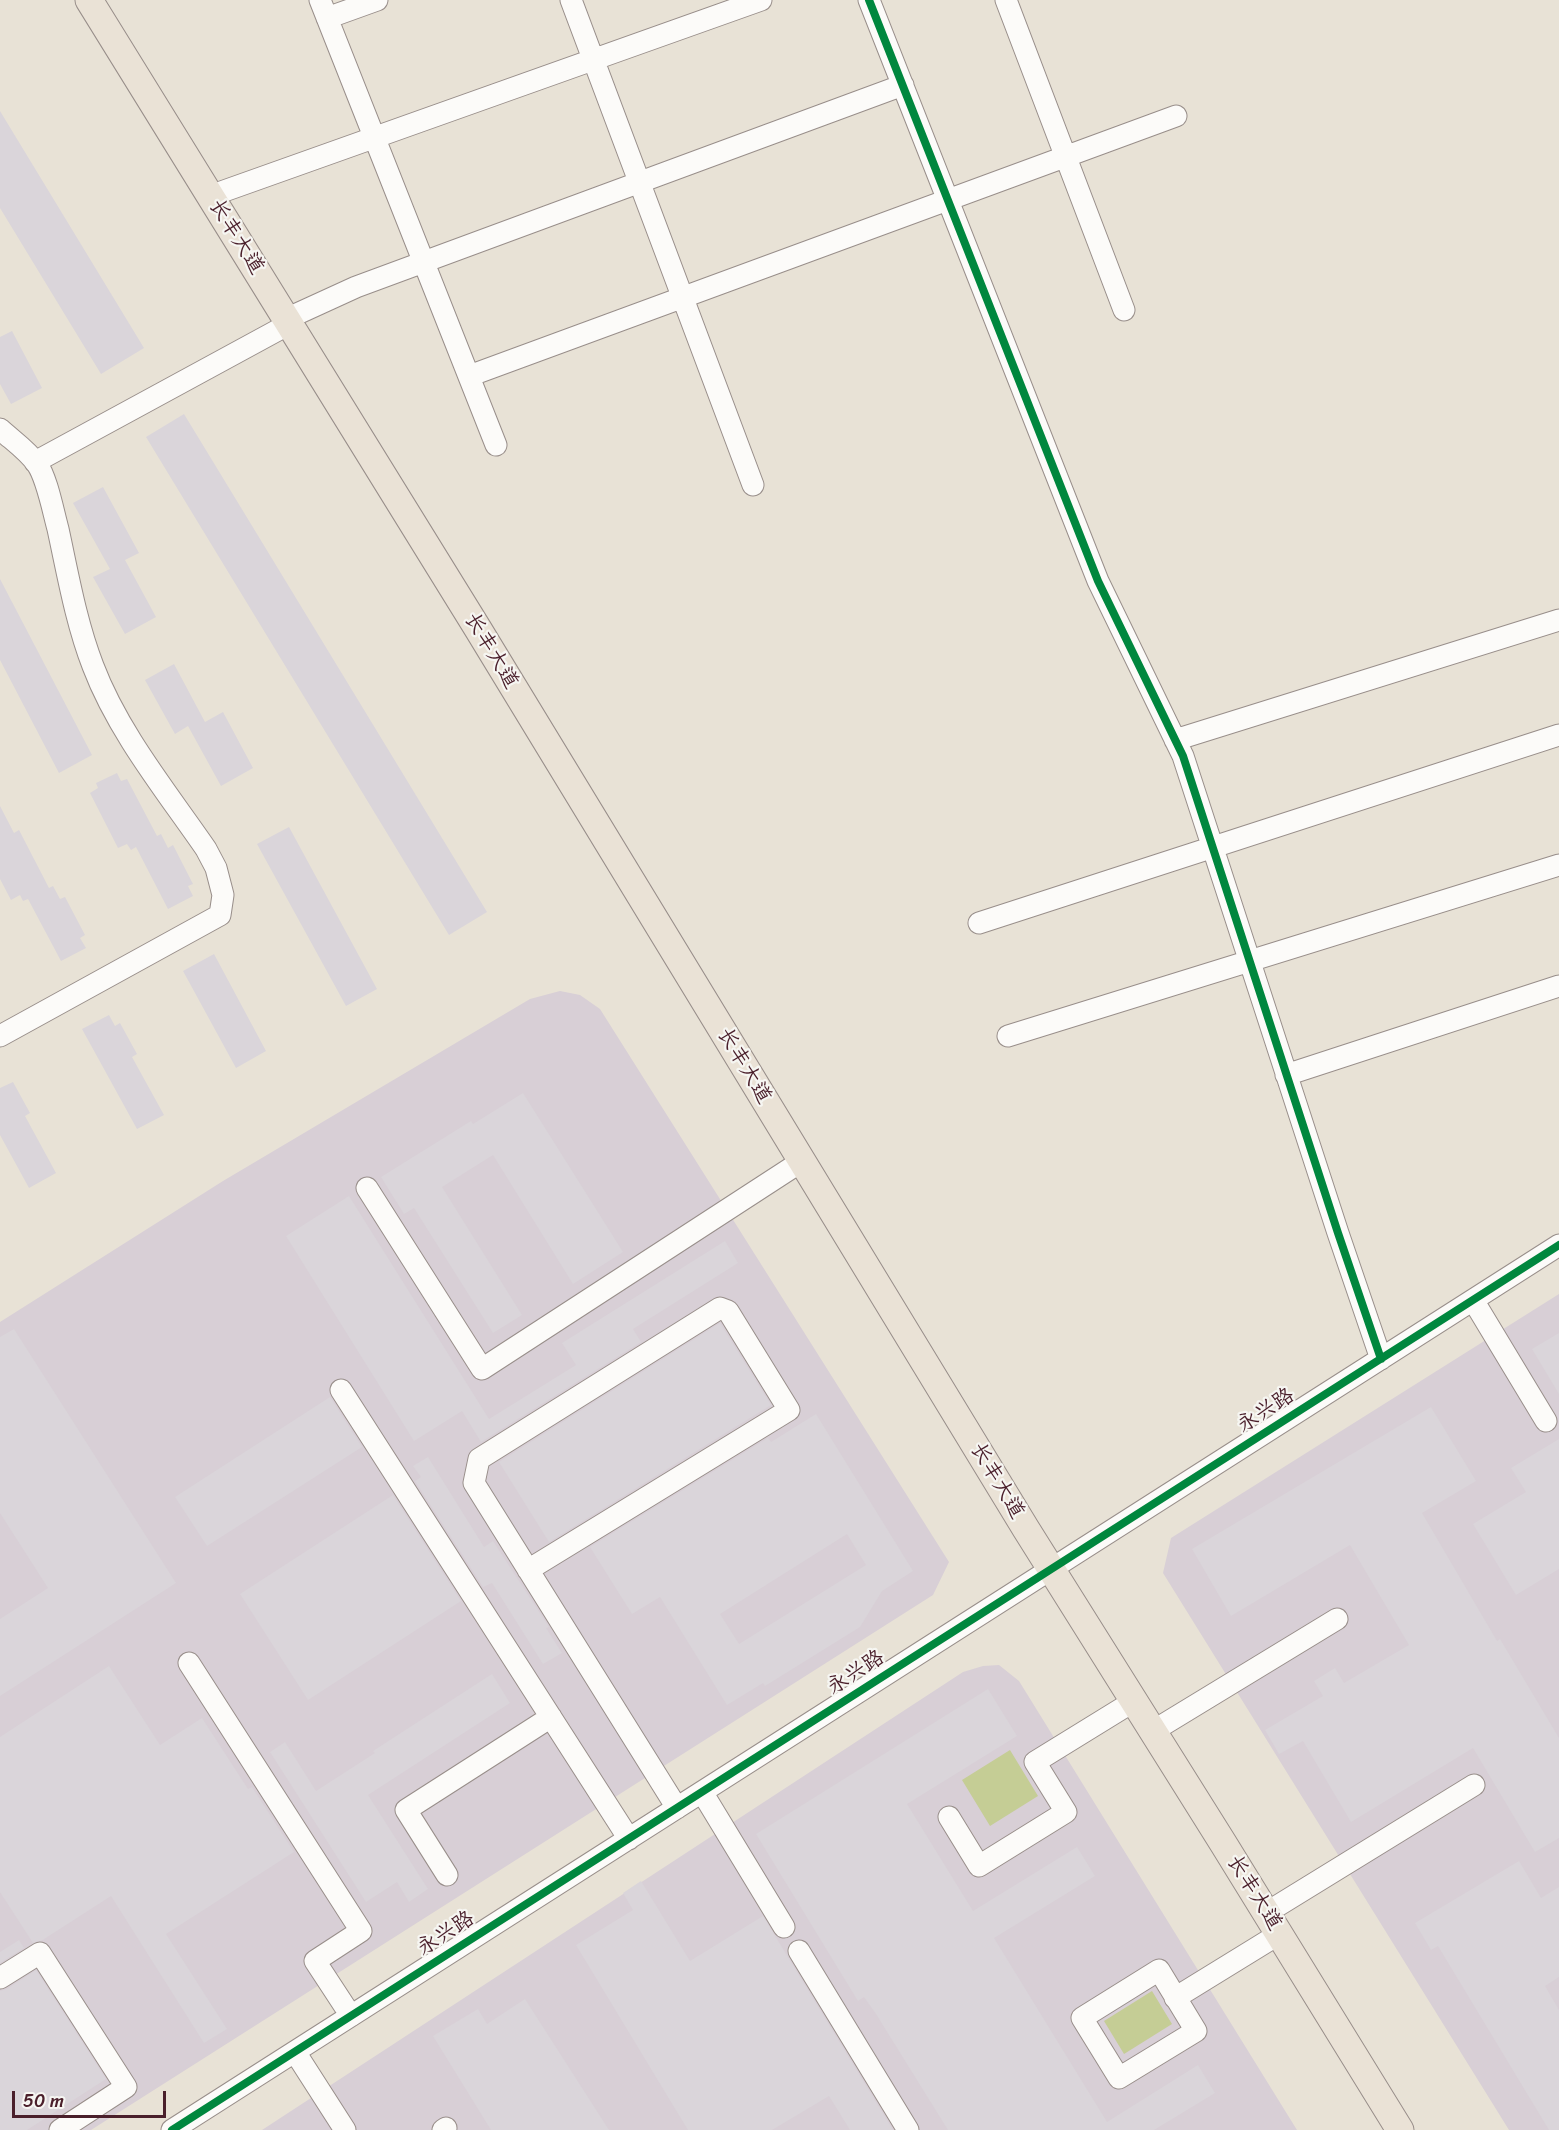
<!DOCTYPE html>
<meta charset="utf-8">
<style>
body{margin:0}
#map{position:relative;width:1559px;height:2130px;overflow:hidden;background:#e8e2d6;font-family:Sriracha,sans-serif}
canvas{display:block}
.scale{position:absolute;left:12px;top:2091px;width:154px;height:27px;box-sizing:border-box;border:3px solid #4a1f2b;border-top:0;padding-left:8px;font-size:18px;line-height:21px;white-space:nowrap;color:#4a1f2b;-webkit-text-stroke:4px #f6f6f2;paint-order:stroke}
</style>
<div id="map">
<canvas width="1559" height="2130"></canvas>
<div class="scale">50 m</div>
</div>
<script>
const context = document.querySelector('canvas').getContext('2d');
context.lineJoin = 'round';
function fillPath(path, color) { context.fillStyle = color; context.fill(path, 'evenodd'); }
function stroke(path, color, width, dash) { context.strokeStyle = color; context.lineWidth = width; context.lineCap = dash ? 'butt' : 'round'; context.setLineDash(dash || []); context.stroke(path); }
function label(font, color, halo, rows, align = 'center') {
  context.font = font + ' Sriracha,"LXGW WenKai TC",sans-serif'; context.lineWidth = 4.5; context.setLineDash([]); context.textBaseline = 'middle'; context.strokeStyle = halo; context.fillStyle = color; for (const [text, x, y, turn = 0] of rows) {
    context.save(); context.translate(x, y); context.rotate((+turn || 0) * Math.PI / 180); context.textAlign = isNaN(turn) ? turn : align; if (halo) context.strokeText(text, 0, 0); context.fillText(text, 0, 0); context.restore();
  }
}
const industrial = new Path2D(`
 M560,991L580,995L600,1009L949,1562L933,1595L91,2130H0V1322L223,1181L530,999Z
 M1559,1294V2130H1509L1163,1573L1171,1538Z
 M999,1665L1019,1681L1297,2130H262L963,1672L983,1666Z`);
const green = new Path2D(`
 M1010,1750L1038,1796L990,1826L962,1780Z
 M1152,1991L1172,2024L1124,2054L1104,2021Z`);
const building = new Path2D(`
 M0,111L144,348L101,374L0,208Z
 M12,331L42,388L11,404L0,384V337Z
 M184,414L487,912L449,935L146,437Z
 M103,487L139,553L125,560L156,617L125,634L93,577L110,569L73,503Z
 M0,579L92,755L59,773L0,660Z
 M174,664L205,722L223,712L253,768L221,786L188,726L175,734L145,680Z
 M117,773L121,781L127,779L157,836L161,834L168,848L173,845L193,884L188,886L193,896L168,909L136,847L131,850L127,844L118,848L90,793L98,788L96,783Z
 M0,806L14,833L19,830L49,888L53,886L60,899L65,897L85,935L80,938L86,948L61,961L28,899L23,901L20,895L11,900L0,879Z
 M289,827L377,989L346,1006L257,844Z
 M214,954L266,1051L236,1068L183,971Z
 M109,1015L115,1026L120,1023L137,1054L132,1057L164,1115L137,1129L82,1029Z
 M13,1082L30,1113L25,1116L56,1173L29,1188L0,1135V1088Z
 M523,1093L623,1252L573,1284L493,1155L442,1187L522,1315L493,1333L414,1208L404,1214L381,1177L471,1121L473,1124Z
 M349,1196L489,1419L576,1365L562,1343L725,1241L738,1263L633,1329L641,1342L481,1442L462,1411L414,1441L286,1236Z
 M720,1323L771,1405L549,1542L499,1462Z
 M14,1329L176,1583L0,1696V1619L48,1588L0,1513V1337Z
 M1559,1333V1394L1532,1349Z
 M330,1397L362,1447L207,1546L175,1497Z
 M1431,1407L1476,1481L1422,1513L1497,1641L1500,1639L1559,1738V1838L1535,1852L1473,1748L1351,1822L1303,1741L1279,1754L1265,1730L1323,1696L1314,1681L1335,1668L1344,1683L1409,1645L1350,1545L1231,1616L1192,1549Z
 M816,1414L913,1571L882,1591L860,1627L765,1686L763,1683L727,1705L660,1597L632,1614L590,1547L768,1438L771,1442ZM847,1534L866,1565L739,1644L720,1614Z
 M1559,1439V1569L1516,1595L1473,1524L1526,1492L1511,1468Z
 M428,1457L484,1547L493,1541L549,1627L546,1628L562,1653L543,1664L492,1583L483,1587L415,1481L421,1477L413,1466Z
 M393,1495L461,1601L308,1700L240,1594Z
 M109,1666L160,1745L202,1718L248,1789L252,1787L294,1852L166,1934L227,2029L204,2043L111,1896L41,1941L33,1943L0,1892V1737Z
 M492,1674L510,1703L368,1795L428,1889L409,1902L397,1882L366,1902L270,1752L285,1742L316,1791L375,1753L373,1751Z
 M988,1689L1017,1736L907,1804L973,1911L1077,1847L1095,1876L994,1938L1107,2122L1198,2065L1215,2093L1154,2130H948L876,2014L864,1997L858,2001L756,1834Z
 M1519,1861L1541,1898L1559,1887V1977L1545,1986L1559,2010V2130H1549L1438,1946L1431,1950L1415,1923Z
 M641,1881L690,1961L763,1916L893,2130H850L829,2096L772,2130H688L576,1945L633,1910L623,1893Z
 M19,1940L24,1948L0,1963V1952Z
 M36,1970L106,2079L27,2130H0V1991L7,1989Z
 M525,1999L609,2130H491L433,2036L478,2009L487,2024Z`);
const minor = new Path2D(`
 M320,0L496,445
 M571,0L753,485
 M869,0L1098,581L1183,756L1338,1233L1381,1359
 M1006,0L1124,310
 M327,18L377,0
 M210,196L761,0
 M286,319L356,287L903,85
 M469,376L1176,116
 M0,429C12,440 27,450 37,464C47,478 53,511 58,529C68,575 76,622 93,666C118,732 166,791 206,849L216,868L223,895L220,915L0,1036
 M35,462L289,324
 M1175,740L1559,620
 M979,923L1559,735
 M1008,1036L1559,865
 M1286,1075L1559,986
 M367,1188L482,1369L802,1161
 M1473,1300L1546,1421
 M341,1390L629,1839
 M528,1570L789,1410L728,1311L720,1308L479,1459L474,1483L677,1808
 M189,1663L361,1931L315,1961L351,2016
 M1153,1731L1337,1619
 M702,1792L784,1927
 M949,1817L979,1866L1066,1812L1035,1762L1134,1701
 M447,1875L406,1810L551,1717
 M1266,1913L1474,1785
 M799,1951L908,2130
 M1159,1970L1196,2031L1119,2078L1082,2018Z
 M0,1978L40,1953L126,2087L60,2130
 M1175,1998L1279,1934
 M295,2052L345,2130
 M172,2130L1559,1245
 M443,2130L446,2128`);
const major = new Path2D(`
 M89,0L478,629L1026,1529L1223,1843L1400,2130`);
const cycleway = new Path2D(`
 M869,0L1098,581L1183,756L1338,1233L1381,1359
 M172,2130L1559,1245`);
const streetNames = [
 ["长丰大道",236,237,58],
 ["长丰大道",491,651,59],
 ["长丰大道",744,1066,59],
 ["永兴路",1266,1411,-33],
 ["长丰大道",997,1481,59],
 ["永兴路",856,1673,-33],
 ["长丰大道",1254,1893,58],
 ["永兴路",446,1934,-33]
];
fillPath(industrial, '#d8cfd6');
fillPath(green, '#c5cd95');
fillPath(building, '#dad5da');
stroke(minor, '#988e8a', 23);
stroke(major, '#988e8a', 29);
stroke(minor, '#fcfbf9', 21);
stroke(major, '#eae2d6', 27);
stroke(cycleway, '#00873e', 8);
label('21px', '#4a1f2b', '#f6f6f2', streetNames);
</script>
